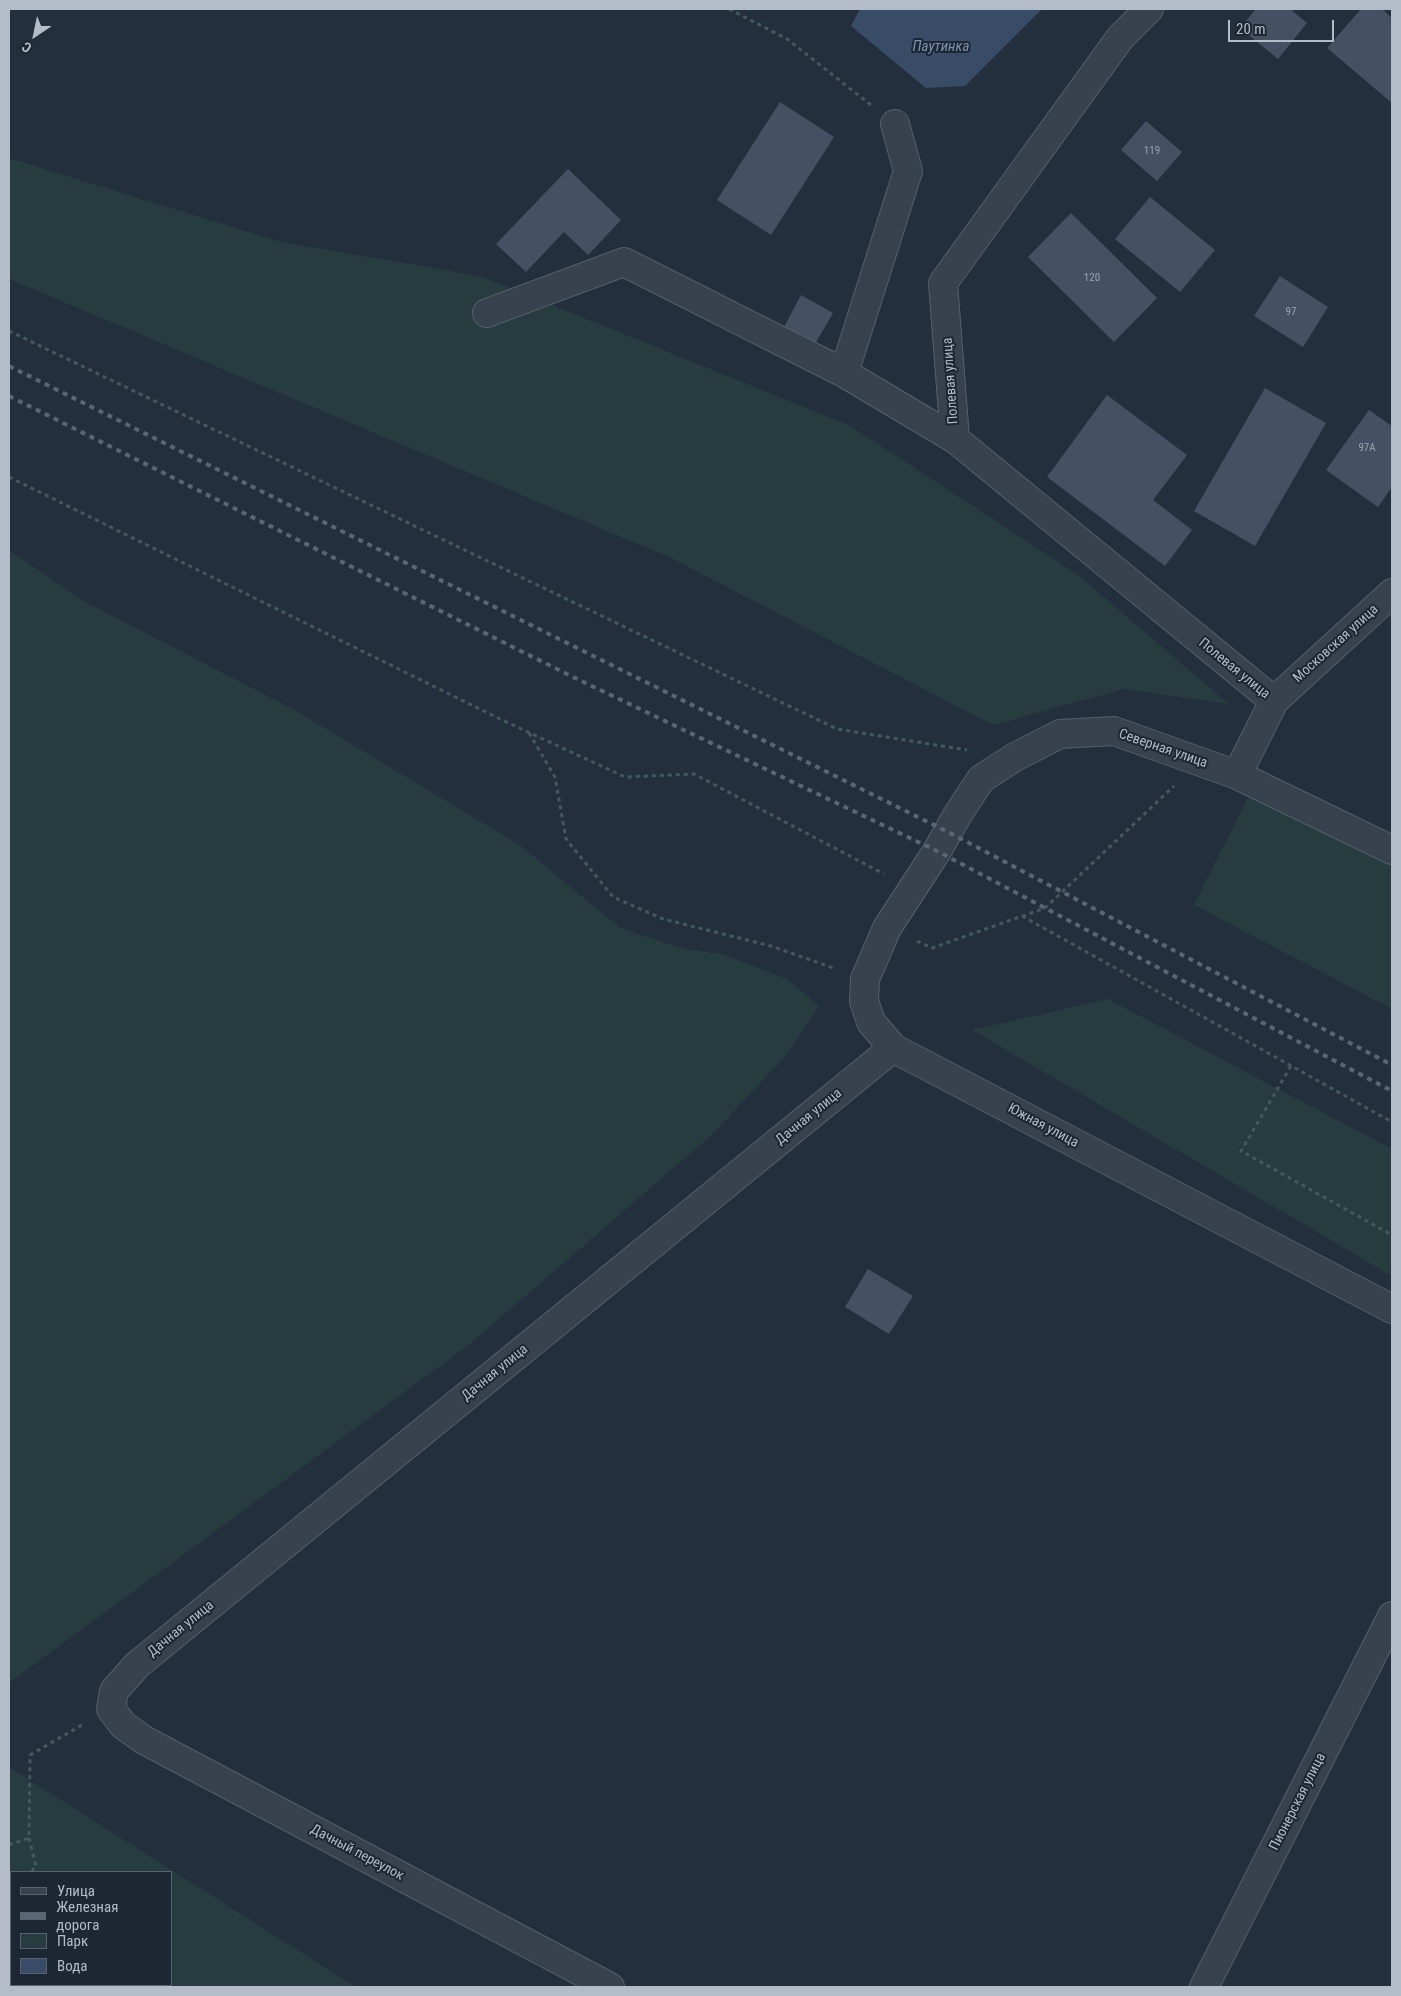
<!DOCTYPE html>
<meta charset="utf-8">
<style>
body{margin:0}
#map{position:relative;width:1401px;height:1996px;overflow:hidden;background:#242f3e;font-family:"Roboto Condensed",sans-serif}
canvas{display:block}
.frame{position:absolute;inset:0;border:10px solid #b4bcc9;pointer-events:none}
.legend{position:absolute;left:10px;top:1871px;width:162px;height:115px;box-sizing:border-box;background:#1d2633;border:1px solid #59626f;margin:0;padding:6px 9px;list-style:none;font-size:15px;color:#b4bcc9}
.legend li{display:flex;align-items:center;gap:10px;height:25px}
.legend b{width:25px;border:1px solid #59626f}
.north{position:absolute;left:10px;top:10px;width:50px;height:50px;-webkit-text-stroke:4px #1d2633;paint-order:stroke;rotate:214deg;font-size:14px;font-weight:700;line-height:20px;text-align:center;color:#b4bcc9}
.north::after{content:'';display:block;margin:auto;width:18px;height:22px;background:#b4bcc9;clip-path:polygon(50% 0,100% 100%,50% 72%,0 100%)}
.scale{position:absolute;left:1228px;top:20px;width:106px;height:22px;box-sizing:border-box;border:2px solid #b4bcc9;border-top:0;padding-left:6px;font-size:15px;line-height:18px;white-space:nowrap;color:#b4bcc9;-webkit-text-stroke:4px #1d2633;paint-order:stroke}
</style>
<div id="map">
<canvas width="1401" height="1996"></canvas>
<div class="frame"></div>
<ul class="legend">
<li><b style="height:6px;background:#38414e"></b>Улица</li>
<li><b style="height:6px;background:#5a6575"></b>Железная дорога</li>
<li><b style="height:14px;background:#263c3f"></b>Парк</li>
<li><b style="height:14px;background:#394c67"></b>Вода</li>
</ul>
<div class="north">С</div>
<div class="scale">20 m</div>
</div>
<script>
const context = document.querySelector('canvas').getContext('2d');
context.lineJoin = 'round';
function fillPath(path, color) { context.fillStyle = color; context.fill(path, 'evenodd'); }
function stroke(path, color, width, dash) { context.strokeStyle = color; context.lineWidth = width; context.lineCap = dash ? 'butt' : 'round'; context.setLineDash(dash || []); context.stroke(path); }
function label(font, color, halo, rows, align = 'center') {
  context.font = font + ' "Roboto Condensed",sans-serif'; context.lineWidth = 4; context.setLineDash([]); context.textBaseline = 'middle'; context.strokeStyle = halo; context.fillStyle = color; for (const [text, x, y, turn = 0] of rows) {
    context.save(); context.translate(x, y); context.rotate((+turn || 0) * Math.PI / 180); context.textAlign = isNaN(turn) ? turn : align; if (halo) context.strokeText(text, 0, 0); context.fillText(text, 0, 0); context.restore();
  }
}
const green = new Path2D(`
 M9,158L281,242L480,276L849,425L1077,574L1229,704L1124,689L993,725L671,558L9,279Z
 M9,550L82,600L291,708L521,846L620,928L685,949L723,954L787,979L819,1006L787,1054L713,1134L470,1344L9,1683Z
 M1249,796L1392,865V1009L1194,905Z
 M1108,999L1392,1149V1276L972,1030Z
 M9,1767L356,1987H9ZM171,1872V1985H11V1872Z`);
const water = new Path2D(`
 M860,9H1042L965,86L926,88L851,26Z`);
const building = new Path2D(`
 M1256,9H1290L1307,23L1278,59L1240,28Z
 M1361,9H1382L1392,18V103L1327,48Z
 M780,102L834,137L771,235L717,200Z
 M1146,121L1182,152L1157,181L1121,150Z
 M568,169L621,220L588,255L564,232L526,272L496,244Z
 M1150,197L1215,250L1180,292L1115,239Z
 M1071,213L1157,298L1114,342L1028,257Z
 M1280,276L1328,307L1303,347L1254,316Z
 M801,295L833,313L815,344L784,327Z
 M1265,388L1326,423L1255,546L1194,511Z
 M1107,395L1187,455L1153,500L1192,530L1165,566L1047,477Z
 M1369,410L1392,426V487L1378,507L1326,470Z
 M868,1269L913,1296L889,1334L845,1307Z`);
const path = new Path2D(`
 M729,9L787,39L871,105
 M9,331L837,729L967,750
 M9,477L500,719L625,777L694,774L884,874
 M529,733L555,777L566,839L613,897L663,919L771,946L836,969
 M1022,916L1392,1122
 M917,941L932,948L1045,908L1174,786
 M1291,1066L1241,1151L1392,1235
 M29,1838L36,1866L31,1872
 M9,1845L29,1838L30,1755L82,1725
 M9,1898L11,1895`);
const minor = new Path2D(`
 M1149,9L1120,38L943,283L955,439L1274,701
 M487,313L624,262L844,373L955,439
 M844,373L908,171L895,124
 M1237,775L1274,701L1392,593
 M1392,850L1237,775L1114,731L1060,734L1015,757L981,779L958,814L937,851L887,928L865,979L864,1001L871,1022L893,1048L1392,1309
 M610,1987L144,1740L123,1725L111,1709L114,1691L137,1665L893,1048
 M1204,1987L1392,1616`);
const rail = new Path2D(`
 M9,366L948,832L1392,1065
 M9,396L573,677L937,851L1392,1091`);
const numberNames = [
 ["119",1152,151],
 ["120",1092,278],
 ["97",1291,312],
 ["97А",1367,448]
];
const streetNames = [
 ["Полевая улица",951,381,-94],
 ["Московская улица",1336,644,-42],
 ["Полевая улица",1234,669,39],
 ["Северная улица",1163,749,19],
 ["Дачная улица",809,1117,-39],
 ["Южная улица",1043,1126,28],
 ["Дачная улица",495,1373,-39],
 ["Дачная улица",181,1629,-39],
 ["Пионерская улица",1298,1802,-63],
 ["Дачный переулок",357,1853,28]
];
const waterNames = [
 ["Паутинка",941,47]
];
fillPath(green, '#263c3f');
fillPath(water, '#394c67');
fillPath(building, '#455162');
stroke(minor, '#565f6c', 30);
stroke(path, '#44595c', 3, [4, 4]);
stroke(minor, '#38414e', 28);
stroke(rail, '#5a6575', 4, [5, 5]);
label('11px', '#98a1af', null, numberNames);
label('14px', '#b4bcc9', '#1d2633', streetNames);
label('italic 15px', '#7c92b1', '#1d2633', waterNames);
</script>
